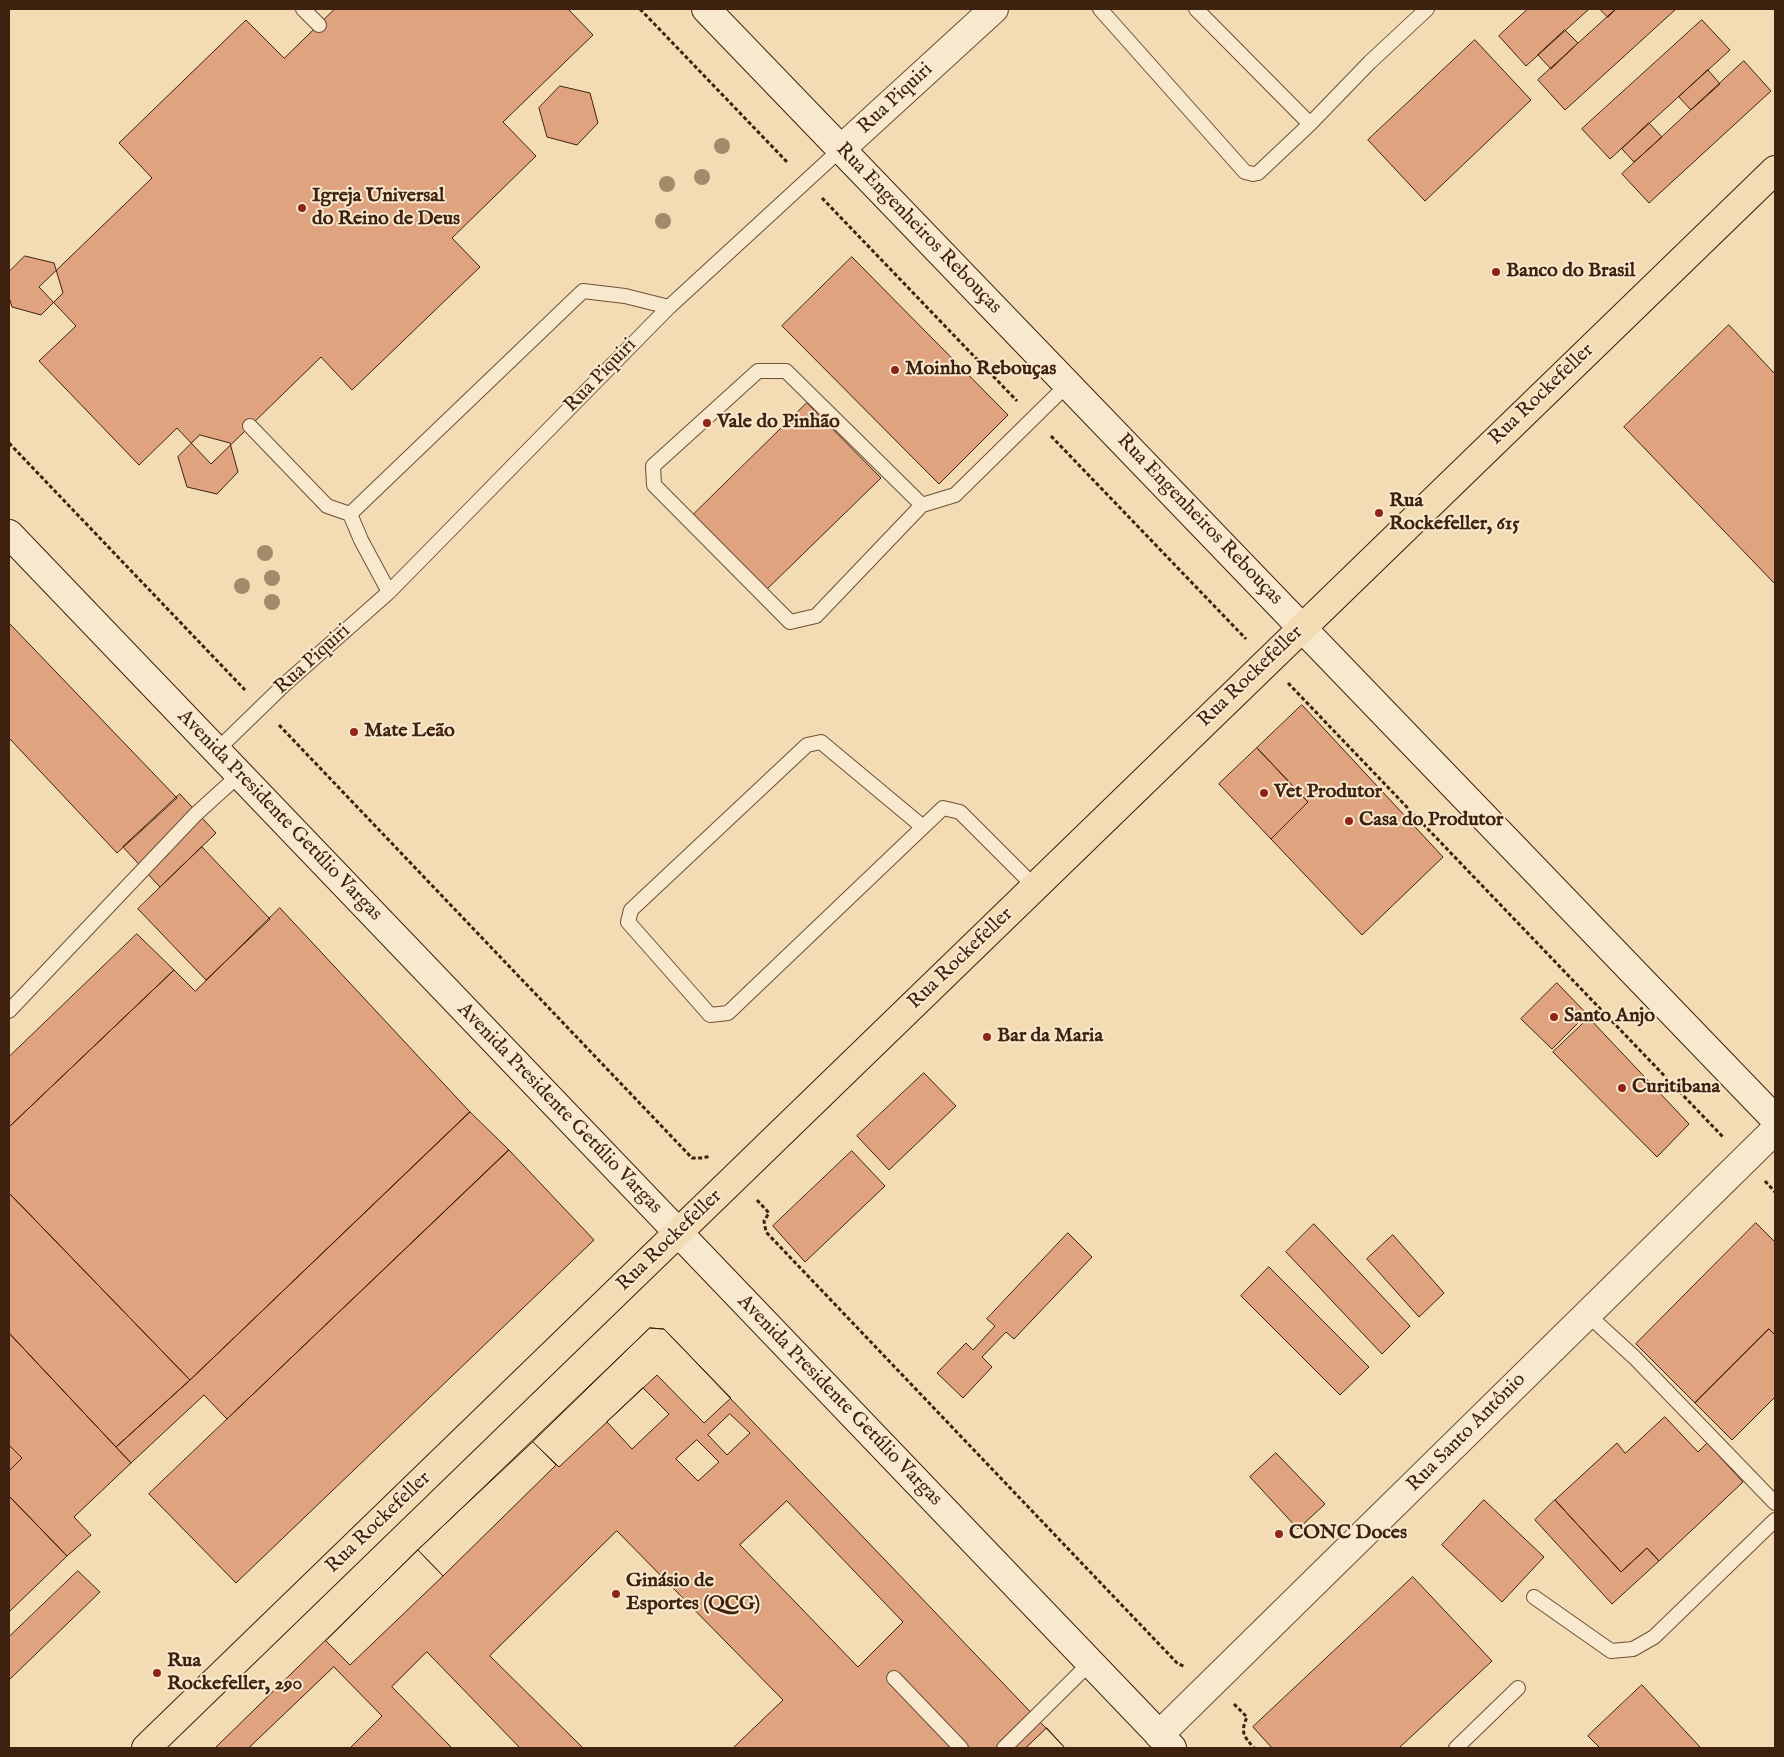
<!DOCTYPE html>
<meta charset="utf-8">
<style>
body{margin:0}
#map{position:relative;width:1784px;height:1757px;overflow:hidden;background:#f3dcb3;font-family:"IM FELL English",serif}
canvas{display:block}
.frame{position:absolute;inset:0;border:10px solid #3f210f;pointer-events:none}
</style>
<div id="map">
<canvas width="1784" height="1757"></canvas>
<div class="frame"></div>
</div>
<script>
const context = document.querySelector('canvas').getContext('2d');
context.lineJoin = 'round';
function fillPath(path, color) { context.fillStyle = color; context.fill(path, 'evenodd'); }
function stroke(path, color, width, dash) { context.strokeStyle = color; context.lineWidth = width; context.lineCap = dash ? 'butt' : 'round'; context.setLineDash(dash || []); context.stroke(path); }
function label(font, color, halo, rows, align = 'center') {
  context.font = font + ' "IM FELL English",serif'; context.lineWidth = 4; context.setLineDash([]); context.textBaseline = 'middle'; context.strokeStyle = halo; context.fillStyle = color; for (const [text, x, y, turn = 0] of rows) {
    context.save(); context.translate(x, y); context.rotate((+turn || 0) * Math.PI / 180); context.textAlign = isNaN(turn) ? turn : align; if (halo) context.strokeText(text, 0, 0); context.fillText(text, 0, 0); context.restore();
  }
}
const building = new Path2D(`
 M335,9H568L593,35L503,122L536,156L452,238L480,267L352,390L321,357L211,464L177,428L139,465L39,361L76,326L39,287L152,178L119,143L246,20L284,58Z
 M1528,9H1589L1526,66L1499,36Z
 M1600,9H1616L1608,17Z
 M1616,9H1676L1565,110L1538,80Z
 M1702,20L1730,50L1610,159L1582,129Z
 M1565,30L1578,43L1551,69L1538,55Z
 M1475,40L1531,100L1425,201L1368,140Z
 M1744,61L1771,91L1649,203L1622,174Z
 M1708,70L1720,84L1691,110L1679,97Z
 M560,86L590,93L598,123L577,145L547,137L539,108Z
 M1649,123L1662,137L1634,162L1622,149Z
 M25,256L54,263L63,293L41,315L12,307L9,297V272Z
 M852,257L1008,415L939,484L782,326Z
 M1729,325L1775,374V584L1624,427Z
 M807,403L881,478L764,592L691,517Z
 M200,435L230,443L238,472L217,494L187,487L178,457Z
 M9,623L177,798L117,853L9,738Z
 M1302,705L1443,857L1362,935L1271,839L1308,802L1257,748Z
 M1257,748L1308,802L1271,839L1219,784Z
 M180,794L216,833L160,887L123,847Z
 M202,847L270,919L206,980L138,909Z
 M280,908L470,1112L190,1380L9,1193V1127L174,970L195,991Z
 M137,934L174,970L9,1127V1057Z
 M1557,983L1587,1014L1552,1049L1521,1019Z
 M1589,1018L1689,1124L1657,1157L1553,1052Z
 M924,1073L956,1106L889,1170L857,1136Z
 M470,1112L509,1150L227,1419L204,1395L131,1463L116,1447L190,1380Z
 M509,1150L594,1240L236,1583L149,1494Z
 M852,1151L885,1186L805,1262L773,1226Z
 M9,1193L190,1380L116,1447L9,1333Z
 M1756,1223L1775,1242V1335L1769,1329L1695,1403L1636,1344Z
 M1314,1224L1410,1326L1382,1354L1286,1252Z
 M1068,1233L1092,1257L1014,1339L1006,1332L982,1357L992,1367L963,1398L937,1373L966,1343L973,1350L995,1326L987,1319Z
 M1393,1235L1444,1293L1419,1317L1367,1259Z
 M1269,1267L1369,1367L1340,1395L1241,1296Z
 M650,1328L664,1329L1065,1748H215L418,1550Z
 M650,1328L664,1329L731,1398L704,1423L657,1375L559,1467L533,1442Z
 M1769,1329L1775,1335V1397L1732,1440L1695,1403Z
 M9,1333L131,1463L74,1517L91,1535L67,1556L9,1496V1471L22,1458L9,1445Z
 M643,1388L669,1414L632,1449L607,1422Z
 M730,1414L750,1433L727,1455L708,1435Z
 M1665,1417L1698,1452L1707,1443L1743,1482L1659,1561L1647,1548L1621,1572L1555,1500L1617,1443L1625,1453Z
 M697,1440L719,1462L698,1481L676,1459Z
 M533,1442L556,1465L443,1576L418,1550Z
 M9,1445L22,1458L9,1471Z
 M1276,1453L1325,1504L1298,1529L1250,1477Z
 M9,1496L67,1556L9,1612Z
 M1484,1500L1544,1557L1502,1602L1442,1545Z
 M1555,1500L1621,1572L1647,1548L1659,1561L1612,1604L1535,1520Z
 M787,1501L903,1622L858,1667L740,1545Z
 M617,1531L783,1700L733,1748H583L490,1656Z
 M418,1550L443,1576L350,1665L326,1641Z
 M78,1571L100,1592L9,1680V1637Z
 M1413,1577L1492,1661L1399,1748H1272L1253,1727Z
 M427,1652L520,1748H452L392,1687Z
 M334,1667L382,1716L350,1748H249Z
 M1642,1685L1701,1748H1600L1588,1736Z
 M1047,1728L1065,1748H1026Z`);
const path = new Path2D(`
 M640,9L788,163
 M822,198L1017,401
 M1051,436L1246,639
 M9,443L245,690
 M1288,683L1723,1137
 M279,725L692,1158H703L710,1156
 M1765,1181L1775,1192
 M757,1200L769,1213L764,1221L766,1232L1178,1664L1184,1666
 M1234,1704L1247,1717C1240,1733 1244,1736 1254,1748`);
const lane = new Path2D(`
 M303,9L319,25
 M1100,9L1245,172L1253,174L1258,173L1310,124
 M1196,9L1310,124L1370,62L1427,9
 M250,426L327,506L350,514
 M922,505L786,371H758L653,466L654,485L790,622L816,616L922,505L955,495L1068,384
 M389,592L361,540L350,514L583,291L625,296L669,307
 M216,751L285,684L389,592L669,307L841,149
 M923,827L821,742L807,745L631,910L628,922L710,1015L728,1013L943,808L960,812L1035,887
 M9,1011L196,814L239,775
 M1587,1314L1634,1357L1775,1503
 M1534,1597L1611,1651L1633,1649L1654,1637L1775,1520
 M894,1678L961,1748
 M1004,1748L1090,1663
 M1456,1748L1518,1688`);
const street = new Path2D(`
 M841,149L994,9
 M1159,1735L1775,1130`);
const secondary = new Path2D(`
 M706,9L1775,1119
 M9,534L1172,1748`);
const primary = new Path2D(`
 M146,1748L1775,170`);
const trees = [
 [722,146],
 [702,177],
 [667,184],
 [663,221],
 [265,553],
 [272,578],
 [242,586],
 [272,602]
];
const markers = [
 [302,208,5,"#8f2418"],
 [1496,272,5,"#8f2418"],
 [895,370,5,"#8f2418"],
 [707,423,5,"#8f2418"],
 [1379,513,5,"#8f2418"],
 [354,732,5,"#8f2418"],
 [1264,793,5,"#8f2418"],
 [1349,821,5,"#8f2418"],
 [1554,1017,5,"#8f2418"],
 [987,1037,5,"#8f2418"],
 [1622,1088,5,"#8f2418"],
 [1279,1534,5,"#8f2418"],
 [616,1594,5,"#8f2418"],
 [157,1673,5,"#8f2418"]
];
const streetNames = [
 ["Rua Piquiri",896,99,-43],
 ["Rua Engenheiros Rebouças",918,229,46],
 ["Rua Piquiri",601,376,-46],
 ["Rua Rockefeller",1542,395,-44],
 ["Rua Engenheiros Rebouças",1199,520,46],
 ["Rua Piquiri",313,660,-42],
 ["Rua Rockefeller",1251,677,-44],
 ["Avenida Presidente Getúlio Vargas",279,816,46],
 ["Rua Rockefeller",961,959,-44],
 ["Avenida Presidente Getúlio Vargas",559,1109,46],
 ["Rua Rockefeller",670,1241,-44],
 ["Avenida Presidente Getúlio Vargas",839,1401,46],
 ["Rua Santo Antônio",1467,1433,-45],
 ["Rua Rockefeller",379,1523,-44]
];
const poiNames = [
 ["Igreja Universal",312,197],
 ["do Reino de Deus",312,220],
 ["Banco do Brasil",1506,272],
 ["Moinho Rebouças",905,370],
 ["Vale do Pinhão",717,423],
 ["Rua",1389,502],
 ["Rockefeller, 615",1389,525],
 ["Mate Leão",364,732],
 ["Vet Produtor",1274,793],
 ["Casa do Produtor",1359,821],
 ["Santo Anjo",1564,1017],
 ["Bar da Maria",997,1037],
 ["Curitibana",1632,1088],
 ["CONC Doces",1289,1534],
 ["Ginásio de",626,1582],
 ["Esportes (QCG)",626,1605],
 ["Rua",167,1662],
 ["Rockefeller, 290",167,1685]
];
fillPath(building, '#dfa37f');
stroke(building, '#3f210f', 1);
stroke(lane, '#6c5038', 16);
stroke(street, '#6c5038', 30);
stroke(secondary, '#3f210f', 30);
stroke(primary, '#3f210f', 30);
stroke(path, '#3f210f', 3, [4, 2.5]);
stroke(lane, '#f7e8ce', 14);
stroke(street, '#f7e8ce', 28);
stroke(secondary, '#f7e8ce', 28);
stroke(primary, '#f3dcb3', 28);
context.fillStyle = '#a28b6a';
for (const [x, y] of trees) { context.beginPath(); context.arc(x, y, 8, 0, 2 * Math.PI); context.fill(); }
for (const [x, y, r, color] of markers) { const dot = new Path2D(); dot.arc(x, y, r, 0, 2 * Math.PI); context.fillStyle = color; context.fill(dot); stroke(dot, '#f7e8ce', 2); }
label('20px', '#3f210f', '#f7e8ce', streetNames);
label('bold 20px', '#3f210f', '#f7e8ce', poiNames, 'left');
</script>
